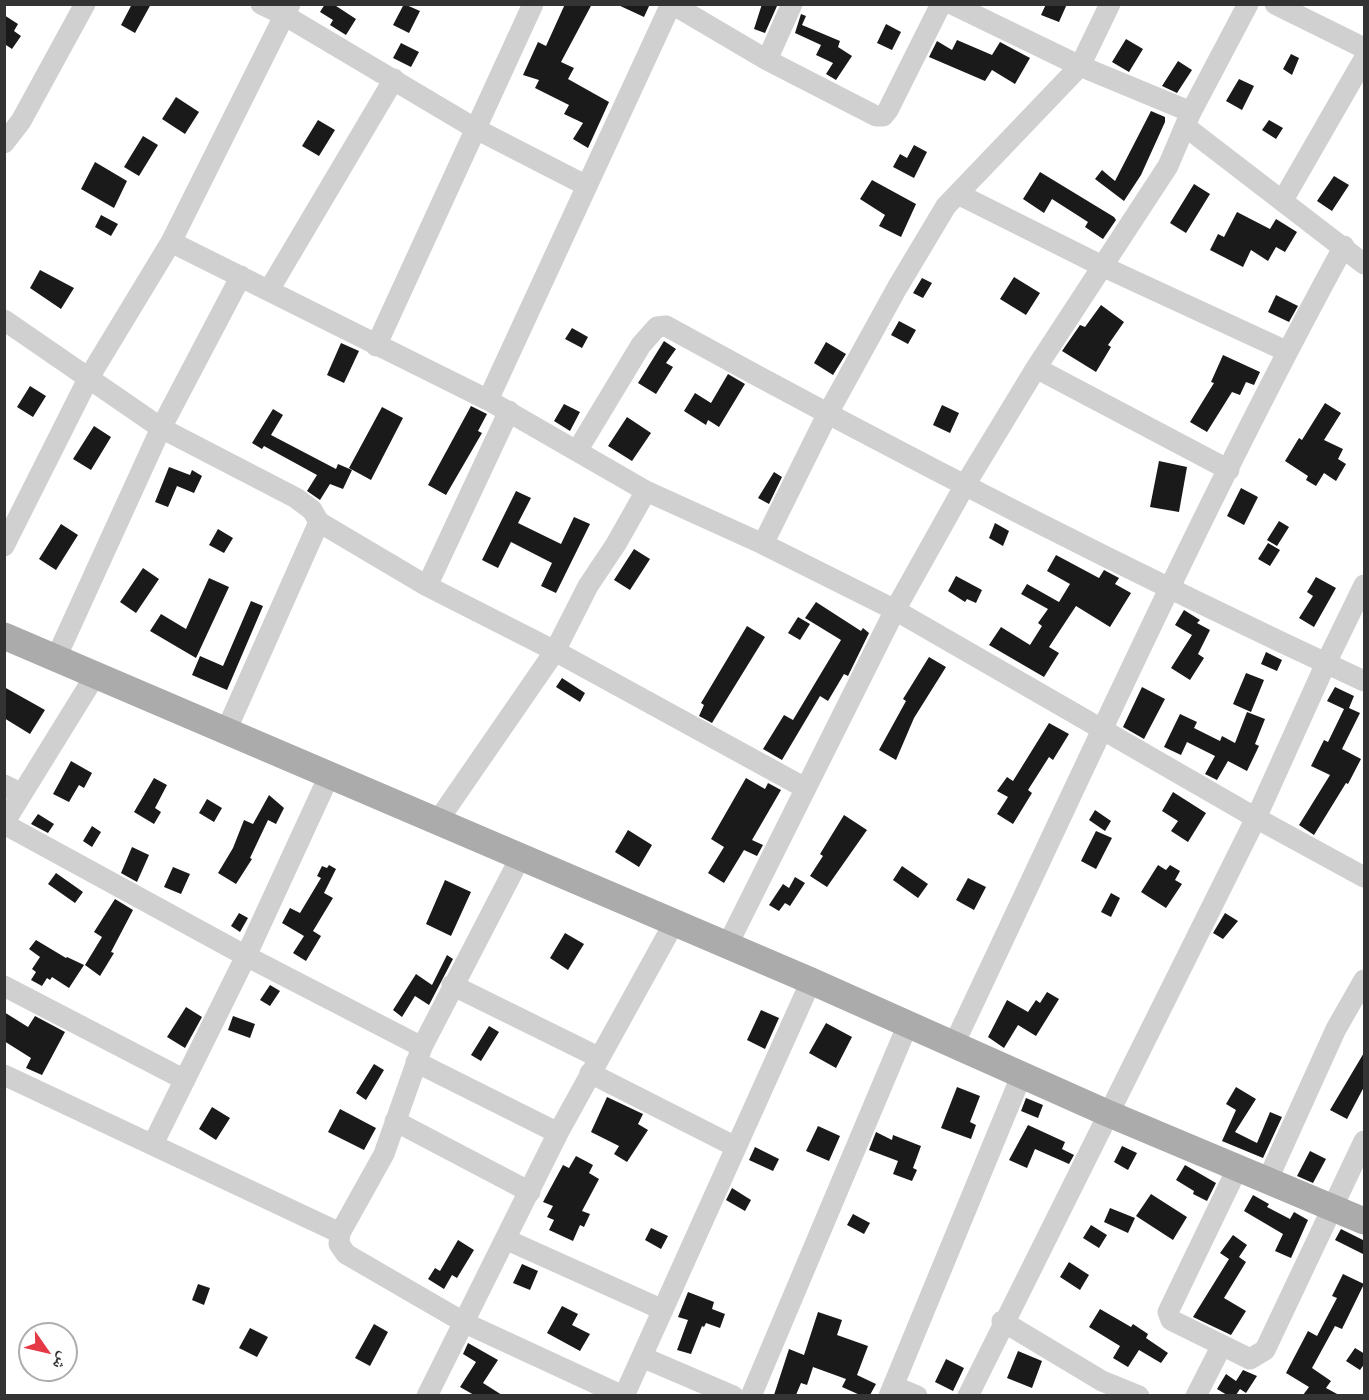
<!DOCTYPE html>
<meta charset="utf-8">
<style>
body{margin:0}
#map{position:relative;width:1369px;height:1400px;overflow:hidden;background:#fff;font-family:"Nunito Sans","Noto Naskh Arabic",sans-serif}
canvas{display:block}
.frame{position:absolute;inset:0;border:6px solid #333;pointer-events:none}
.north{position:absolute;left:18px;top:1322px;width:60px;height:60px;box-sizing:border-box;background:#fff;border:2px solid #adadad;border-radius:50%;rotate:124deg;font-size:16px;font-weight:700;line-height:24px;text-align:center;color:#333}
.north::after{content:'';display:block;margin:auto;width:21px;height:27px;background:#e63946;clip-path:polygon(50% 0,100% 100%,50% 72%,0 100%)}
</style>
<div id="map">
<canvas width="1369" height="1400"></canvas>
<div class="frame"></div>
<div class="north">ش</div>
</div>
<script>
const context = document.querySelector('canvas').getContext('2d');
context.lineJoin = 'round';
function fillPath(path, color) { context.fillStyle = color; context.fill(path, 'evenodd'); }
function stroke(path, color, width, dash) { context.strokeStyle = color; context.lineWidth = width; context.lineCap = dash ? 'butt' : 'round'; context.setLineDash(dash || []); context.stroke(path); }
const building = new Path2D(`
 M132,4H151L135,33L121,25Z
 M325,4H333L356,19L346,35L330,25L333,20L320,12Z
 M404,4L420,11L409,33L393,25Z
 M565,4H592L561,62L574,68L568,79L609,102L588,148L573,139L583,123L564,114L569,105L535,88L539,80L523,75L538,42L546,46Z
 M616,4H650L644,17Z
 M762,4L777,6L765,33L754,29Z
 M1046,4H1067L1059,22L1041,15Z
 M801,14L806,16L802,25L840,41L838,47L852,56L836,80L826,74L833,63L816,55L821,45L795,33Z
 M4,15L18,24L14,31L21,36L12,49L6,45L4,47Z
 M886,24L901,32L892,50L877,43Z
 M1126,39L1143,49L1129,72L1112,62Z
 M957,40L992,55L1000,42L1030,58L1015,84L992,70L985,81L929,57L937,41L952,50Z
 M401,43L419,52L411,67L393,58Z
 M1291,54L1299,58L1292,75L1283,69Z
 M1178,61L1192,70L1177,93L1162,86Z
 M1239,79L1254,86L1242,110L1226,101Z
 M176,97L199,112L185,134L162,119Z
 M1151,111L1165,117V122L1141,175L1124,201L1095,179L1102,170L1115,181Z
 M318,120L335,130L319,156L302,146Z
 M1269,120L1283,128L1276,139L1262,130Z
 M143,136L158,145L139,176L124,167Z
 M914,145L927,152L914,178L893,167L900,154L907,158Z
 M95,162L127,181L114,208L81,189Z
 M1040,172L1114,217L1116,220L1103,239L1085,227L1088,222L1052,199L1044,213L1023,199Z
 M1334,176L1349,185L1332,211L1317,201Z
 M872,180L916,204L901,237L879,226L885,215L860,199Z
 M1194,184L1210,194L1186,233L1170,223Z
 M1237,212L1270,229L1276,219L1297,232L1285,252L1276,247L1268,261L1251,250L1243,267L1210,250L1218,234L1224,237Z
 M101,215L118,224L111,236L95,227Z
 M40,270L74,288L61,309L30,288Z
 M1014,277L1040,293L1026,315L1000,299Z
 M922,278L932,283L923,298L913,293Z
 M1276,295L1298,306L1289,322L1268,312Z
 M1101,305L1124,322L1108,345L1111,347L1096,372L1062,351L1080,325L1085,327Z
 M899,321L916,330L908,344L891,335Z
 M572,328L588,337L582,348L565,339Z
 M664,341L676,349L666,363L673,367L656,394L638,383Z
 M826,342L846,354L833,375L814,363Z
 M341,343L359,351L344,383L327,375Z
 M1223,355L1260,372L1254,385L1246,382L1240,395L1232,392L1207,432L1190,422L1214,383L1211,382Z
 M728,374L745,384L719,427L708,420L706,425L684,411L695,393L711,403Z
 M30,386L46,396L33,417L17,407Z
 M1325,403L1341,413L1324,440L1343,449L1338,459L1346,464L1336,481L1324,473L1316,486L1306,480L1308,476L1285,461L1299,438L1302,440Z
 M564,404L580,412L570,431L554,421Z
 M942,405L959,413L950,433L933,425Z
 M471,406L487,414L478,431L482,433L446,495L428,485Z
 M382,407L403,418L371,480L349,468Z
 M273,409L283,415L271,435L336,469L338,464L352,470L343,489L330,484L320,500L307,491L317,475L264,446L262,449L252,443Z
 M627,417L651,433L632,461L608,446Z
 M94,426L111,437L91,470L73,459Z
 M1159,461L1187,467L1179,512L1150,507Z
 M169,467L190,475L192,470L202,476L194,493L177,486L168,507L155,502Z
 M774,472L782,477L769,504L758,498Z
 M1241,488L1258,497L1244,525L1227,516Z
 M516,491L531,498L518,523L561,544L574,517L590,524L556,593L541,586L552,563L511,542L498,568L482,560Z
 M1279,521L1289,527L1277,546L1267,540Z
 M995,523L1009,531L1003,546L989,538Z
 M61,524L78,535L56,570L39,559Z
 M218,529L233,538L224,553L209,545Z
 M1268,543L1280,550L1270,566L1258,559Z
 M634,549L650,559L630,590L614,580Z
 M1056,555L1099,578L1104,570L1119,578L1115,584L1131,593L1110,627L1076,606L1049,647L1059,653L1044,677L989,645L1001,627L1030,645L1042,626L1038,623L1048,609L1021,594L1027,584L1059,602L1070,584L1047,571Z
 M143,568L159,579L136,613L120,602Z
 M956,576L982,590L976,603L967,599L965,602L948,591Z
 M1316,577L1336,588L1314,627L1299,618L1313,596L1307,592Z
 M209,578L229,587L196,658L150,631L161,614L186,629Z
 M251,601L263,606L227,690L192,675L200,656L223,666Z
 M816,602L861,631L863,628L869,633L848,676L844,674L828,701L820,696L782,760L763,749L784,715L793,720L841,640L805,618Z
 M1184,610L1200,620L1197,623L1210,630L1198,654L1204,658L1190,680L1171,668L1192,635L1175,625Z
 M798,617L810,624L800,640L788,633Z
 M747,626L765,637L712,723L699,716L704,705L701,703Z
 M1266,652L1282,660L1277,671L1261,664Z
 M929,657L946,667L914,718L896,760L879,750L906,701L903,699Z
 M1246,673L1264,680L1251,712L1233,704Z
 M562,678L585,693L580,702L556,687Z
 M4,687L45,710L30,734L4,718Z
 M1142,687L1165,699L1144,739L1123,727Z
 M1335,687L1354,696L1349,708L1360,713L1342,749L1361,759L1348,784L1346,783L1314,835L1299,825L1330,775L1311,766L1324,740L1328,742L1344,709L1327,701Z
 M1247,712L1265,719L1255,744L1259,746L1247,771L1228,761L1217,780L1205,774L1215,756L1187,742L1181,755L1164,747L1180,714L1197,722L1194,728L1220,741L1222,736L1235,743Z
 M1049,723L1069,734L1053,760L1049,757L1028,790L1032,793L1013,824L997,814L1008,797L997,791L1007,777L1013,781Z
 M71,761L92,773L84,788L79,785L69,802L53,794Z
 M154,778L167,785L155,808L161,812L154,824L134,812Z
 M746,778L765,789L768,783L781,790L752,840L763,845L757,856L744,850L724,883L708,873L724,847L711,839Z
 M1173,792L1206,813L1188,842L1171,831L1178,821L1162,811Z
 M269,795L284,808L276,824L268,820L250,858L252,859L236,884L218,873L233,848L244,820L253,824Z
 M207,799L222,808L214,822L199,813Z
 M1095,810L1111,821L1105,831L1089,820Z
 M38,814L54,824L48,833L31,824Z
 M844,815L867,830L827,887L810,876L823,856L820,854Z
 M92,826L101,832L92,847L83,841Z
 M628,830L652,845L639,867L615,852Z
 M1096,831L1112,838L1096,869L1081,861Z
 M132,847L149,855L137,882L121,873Z
 M329,865L336,869L324,893L333,898L313,931L321,936L306,961L293,953L304,936L282,923L290,908L300,913L321,878L317,876L322,866L327,868Z
 M1158,865L1166,870L1170,865L1180,871L1175,880L1182,884L1166,908L1141,892Z
 M902,866L928,884L918,898L893,880Z
 M173,867L190,874L181,894L164,887Z
 M56,873L83,892L75,903L48,884Z
 M795,877L805,883L790,906L785,903L779,911L769,905L783,884L789,888Z
 M968,878L986,887L974,910L956,900Z
 M445,880L471,892L451,936L426,924Z
 M1111,893L1120,898L1111,917L1101,912Z
 M115,899L133,910L111,952L114,953L100,976L85,965L102,937L94,932Z
 M239,913L248,918L240,932L231,926Z
 M1225,913L1238,921L1223,939L1213,933Z
 M565,933L584,944L568,970L550,958Z
 M36,940L66,958L67,957L84,965L69,988L52,977L50,980L47,978L42,986L31,980L36,972L32,969L40,957L29,949Z
 M447,955L453,959L429,1005L415,996L402,1017L393,1010L416,974L432,985Z
 M270,985L280,991L270,1006L260,1000Z
 M1047,992L1059,999L1036,1036L1018,1025L1004,1048L988,1037L1007,1000L1028,1012L1036,1000L1040,1003Z
 M186,1007L202,1017L185,1048L167,1037Z
 M761,1010L779,1018L765,1049L747,1040Z
 M4,1012L28,1027L35,1016L65,1032L42,1075L26,1068L31,1058L4,1041Z
 M233,1016L255,1024L250,1038L228,1030Z
 M826,1023L852,1037L836,1068L809,1053Z
 M489,1026L499,1032L481,1061L471,1055Z
 M1365,1051V1085L1347,1119L1330,1110Z
 M374,1064L384,1070L366,1100L356,1093Z
 M957,1087L980,1096L970,1122L976,1125L971,1139L941,1128Z
 M1236,1087L1256,1099L1235,1132L1257,1143L1270,1112L1282,1117L1263,1158L1222,1141L1236,1110L1226,1104Z
 M607,1097L643,1114L638,1124L648,1130L627,1162L614,1154L619,1146L591,1132Z
 M1026,1098L1043,1105L1038,1118L1021,1111Z
 M212,1107L230,1118L216,1140L199,1129Z
 M340,1109L376,1128L364,1150L328,1132Z
 M1028,1125L1065,1142L1062,1149L1074,1155L1069,1164L1035,1149L1027,1168L1009,1160Z
 M818,1126L840,1136L829,1161L806,1151Z
 M876,1132L892,1140L893,1135L921,1146L913,1168L917,1170L912,1181L893,1174L898,1161L869,1150Z
 M1122,1146L1137,1153L1128,1170L1114,1162Z
 M755,1147L779,1159L773,1171L749,1160Z
 M1310,1151L1326,1159L1313,1183L1297,1176Z
 M576,1156L593,1165L589,1173L599,1179L582,1211L590,1214L584,1227L580,1225L573,1241L549,1230L554,1220L547,1217L553,1206L543,1202L563,1165L569,1168Z
 M1185,1165L1216,1183L1207,1201L1193,1194L1194,1191L1176,1180Z
 M732,1188L751,1200L745,1211L726,1200Z
 M1151,1194L1187,1217L1173,1240L1136,1216Z
 M1253,1195L1269,1204L1267,1207L1290,1219L1294,1212L1308,1220L1291,1258L1275,1251L1283,1234L1244,1211Z
 M1110,1208L1135,1218L1128,1233L1104,1222Z
 M853,1214L870,1223L864,1234L847,1225Z
 M1091,1225L1107,1235L1099,1248L1083,1238Z
 M651,1228L668,1236L661,1249L645,1240Z
 M1341,1229L1365,1241V1255L1335,1240Z
 M1233,1235L1247,1245L1239,1257L1246,1262L1224,1298L1246,1311L1231,1335L1193,1317L1229,1259L1220,1253Z
 M458,1240L474,1250L457,1278L452,1275L444,1289L428,1279L435,1268L440,1271Z
 M1069,1262L1089,1275L1080,1290L1060,1277Z
 M522,1264L538,1271L530,1290L513,1283Z
 M1343,1274L1364,1284L1342,1329L1335,1326L1312,1368L1331,1381L1326,1388L1339,1395H1303L1309,1387L1286,1373L1308,1331L1317,1336L1337,1298L1332,1296Z
 M198,1284L210,1288L204,1305L192,1300Z
 M688,1292L714,1302L712,1309L725,1314L720,1328L706,1323L704,1327L702,1326L691,1354L677,1350L688,1320L678,1317Z
 M562,1306L578,1314L572,1325L590,1334L580,1351L547,1333Z
 M1100,1309L1131,1327L1133,1324L1148,1334L1146,1338L1168,1353L1161,1363L1139,1350L1128,1367L1113,1358L1120,1346L1089,1327Z
 M818,1312L842,1320L837,1335L868,1346L857,1375L876,1384L870,1395H860L842,1387L846,1379L813,1367L807,1385L801,1383L796,1395H774L789,1349L804,1355Z
 M374,1324L388,1332L370,1366L355,1358Z
 M250,1328L268,1337L257,1357L239,1348Z
 M468,1343L498,1360L483,1383L502,1395H474L460,1387L476,1362L463,1354Z
 M1355,1348L1365,1354V1363L1360,1370L1346,1361Z
 M1018,1351L1042,1361L1032,1388L1007,1378Z
 M946,1359L964,1368L953,1391L935,1382Z
 M1243,1370L1257,1376L1246,1393L1240,1389L1236,1395H1227L1217,1389L1226,1374L1236,1381Z`);
const minor = new Path2D(`
 M261,4L284,15L476,129L587,186
 M672,4L767,60L876,116H883L888,110L941,4
 M952,4L1080,66L1191,112
 M1275,4L1364,48
 M767,60L792,4
 M1186,127L1364,264
 M4,143L21,121L85,4
 M958,194L1104,267L1286,351
 M1283,200L1364,59
 M171,242L488,400L646,491L763,544L895,610L1256,818L1364,877
 M269,290L394,79
 M4,320L161,428L296,498L312,510L319,522L427,586L555,651L805,788
 M376,346L533,4
 M1036,368L1229,470
 M488,400L671,4
 M577,451L641,345L657,327L666,326C895,452 1127,571 1364,681
 M763,544L827,415L897,288L946,206L1080,66L1110,4
 M4,546L88,379L171,242L290,4
 M427,586L509,411
 M56,658L161,428L241,276
 M226,731L319,522
 M4,785L22,794
 M437,822L555,651L588,586L616,544L646,491
 M4,823L96,674
 M4,824L246,956L422,1047
 M521,856L422,1047L384,1154L340,1233L339,1244L346,1254L465,1323L623,1396
 M727,946L895,610L965,485L1036,368L1168,166L1191,112L1248,4
 M452,985L598,1057
 M4,986L185,1080
 M954,1044C1081,777 1202,506 1344,246
 M416,1062L558,1133
 M590,1073L736,1147
 M4,1075L340,1233
 M395,1121L530,1192
 M153,1144L246,956L329,776
 M1238,1167L1168,1312L1171,1320L1250,1359L1265,1350L1364,1141
 M1268,1179L1336,1029L1364,980
 M505,1239L663,1310
 M1002,1321L1102,1381L1139,1396
 M642,1357L733,1396
 M893,1386L917,1396
 M427,1396L558,1133L674,923
 M624,1396L811,981
 M751,1396L908,1024
 M889,1396L1022,1074
 M968,1396L1256,818L1326,663L1364,585
 M1196,1396L1221,1347`);
const major = new Path2D(`
 M4,636L811,981L1107,1113L1364,1221`);
fillPath(building, '#1a1a1a');
stroke(minor, '#d0d0d0', 21);
stroke(major, '#ababab', 27);
</script>
